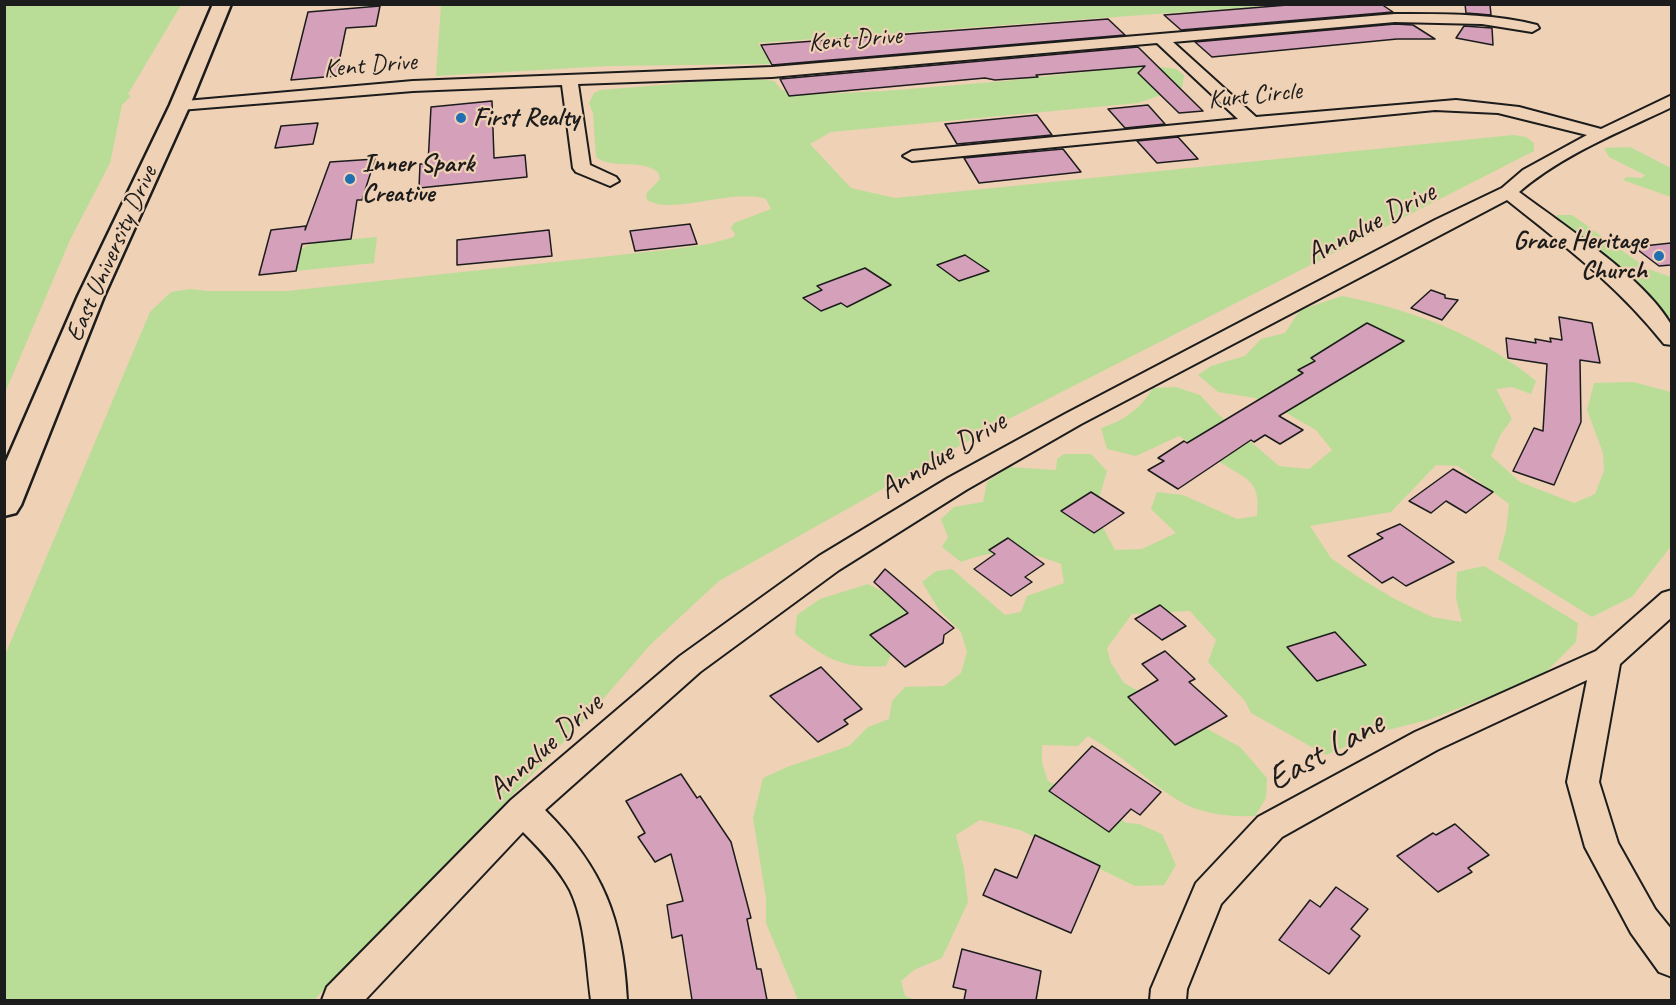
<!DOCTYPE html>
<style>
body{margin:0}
#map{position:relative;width:1676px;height:1005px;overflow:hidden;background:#efd1b5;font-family:Caveat,sans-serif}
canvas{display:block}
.frame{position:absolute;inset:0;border:6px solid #1c1c1c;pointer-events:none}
</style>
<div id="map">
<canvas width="1676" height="1005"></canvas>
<div class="frame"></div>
</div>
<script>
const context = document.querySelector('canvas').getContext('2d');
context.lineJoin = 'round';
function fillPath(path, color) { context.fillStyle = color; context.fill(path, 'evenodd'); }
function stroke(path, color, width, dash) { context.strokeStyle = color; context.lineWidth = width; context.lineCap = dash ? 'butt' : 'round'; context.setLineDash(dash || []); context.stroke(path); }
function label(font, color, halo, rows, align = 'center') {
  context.font = font + ' Caveat,sans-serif'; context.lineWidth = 4.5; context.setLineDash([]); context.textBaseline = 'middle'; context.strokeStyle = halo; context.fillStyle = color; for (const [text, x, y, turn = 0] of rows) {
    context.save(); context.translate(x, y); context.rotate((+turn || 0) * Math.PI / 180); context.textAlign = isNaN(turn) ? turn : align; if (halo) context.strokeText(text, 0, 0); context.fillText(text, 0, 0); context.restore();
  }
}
const green = new Path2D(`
 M4,5H181L128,94L131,96L122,105L110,163L70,240L5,393Z
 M441,5V4L1280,5L758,43L771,64L608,66L436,76Z
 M1144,65L1176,69L1184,75L1182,88L1138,103L831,132L810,144L851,188L895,198L1513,135L1526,137L1534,143V151L993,427L719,581L650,645L584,721L314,1000H5V655L150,312L171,292L190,289L208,291H287L674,249L709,244L734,237L735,234L731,228L734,223L771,209L766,199C732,188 673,216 647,200L646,194L660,179L658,172C638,158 612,170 596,157L593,113L589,103L594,93L600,90L745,78L774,81L782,90L801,95L884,91L1006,81Z
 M1630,147L1671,168V197L1623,180L1627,177L1642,178L1645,175L1609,157L1604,148Z
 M1556,215H1572L1648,269L1671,277V319L1638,286L1558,221Z
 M377,237L374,263L296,271L301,249L312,243Z
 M1342,296C1413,310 1480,335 1536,381L1531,394L1512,387L1496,389L1512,419L1501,434L1491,456L1520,482L1574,503L1595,494L1604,471L1603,453L1587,410L1594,383L1633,382L1671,392V546L1632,597L1592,617L1498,559L1506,531L1509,504L1458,466L1436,465L1391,512L1310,526L1331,558L1358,577L1393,598L1432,617L1462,622L1456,598L1457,572L1484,566L1578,623L1576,642L1542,676L1431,719L1380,732L1326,755L1251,713L1245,701L1208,662L1216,640L1190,611L1132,614L1107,648L1111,663L1124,683L1240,747L1267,778L1266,798L1255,816C1230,817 1201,814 1179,801C1147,781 1121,754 1088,736L1078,746L1042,745V763L1048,781L1127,823L1139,824L1162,834L1176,865L1164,885L1135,886L1020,830L980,820L956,835L964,869L968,902L942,958L914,970L901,981L905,996L915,1000H798L766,923V898L753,818L763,778L787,767L849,746L868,727L889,719L892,701L905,687L944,686L961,673L967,652L961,632L939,610L922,582L936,571L952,569L1005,615L1021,612L1027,596L1064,583L1061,564C1022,549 1001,548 961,562L942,547L948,537L941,519L954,507L983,502L987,482L1009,467L1056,470L1057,459L1064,454H1091L1107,471L1095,512L1115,550L1142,549L1176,533L1151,509L1157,492L1183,495L1237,519L1257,516C1261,481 1248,480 1223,464C1208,455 1194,446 1179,436L1136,456L1107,449L1101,428C1125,420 1139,410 1153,388L1176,387L1200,395L1217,413L1279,466L1309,469L1332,450L1316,430L1288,414L1255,398L1218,392L1198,375L1211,366L1245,356L1261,339L1285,333L1300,310Z
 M868,584L907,604L906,621L886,666C844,669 827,660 795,634L797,615L820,599Z`);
const building = new Path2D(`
 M1300,4H1381L1393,12L1181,30L1164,15Z
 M1465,4H1490L1491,15L1466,13Z
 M380,6L376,26L346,28L336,76L291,80L308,12Z
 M1108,19L1125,35L772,65L761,45Z
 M1395,24L1413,25L1435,39H1397L1212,57L1195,42Z
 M1464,26L1492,28L1493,45L1456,38Z
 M1138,47L1203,111L1179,113L1138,73L1145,66L1036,75L1038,77L995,80L985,78L789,96L780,79Z
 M492,101L494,158L525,155L527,177L419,188L420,164H428L431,107Z
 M1148,105L1165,124L1125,128L1108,109Z
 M1037,115L1052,135L957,144L945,124Z
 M318,123L313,144L275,148L281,126Z
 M1178,137L1198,159L1157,163L1137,141Z
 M1063,149L1081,172L979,183L964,158Z
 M375,159L362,200H357L351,239L302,244L296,271L259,275L271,230L306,226L305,230L330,162Z
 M690,224L697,244L635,251L630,231Z
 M549,230L552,256L457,265V240Z
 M1671,243V265L1659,266L1634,247Z
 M965,255L989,271L959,281L937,265Z
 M865,268L891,285L847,307L841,303L821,311L803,298L822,290L817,286Z
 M1431,290L1445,295V298L1458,300L1442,320L1411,308Z
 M1559,317L1592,323L1600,363L1580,360L1581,422L1554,485L1513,471L1534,428L1543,431L1547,364L1508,358L1506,338L1536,343L1535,339L1551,342L1550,338L1562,340Z
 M1367,323L1404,341L1279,416L1303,430L1280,444L1265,435L1254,442L1251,440L1178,489L1148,470L1164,461L1158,458L1184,441L1187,443L1303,373L1298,370L1315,361L1311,358Z
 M1453,469L1493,492L1466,513L1446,501L1431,513L1409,501Z
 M1091,492L1124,513L1094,533L1061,511Z
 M1400,524L1454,562L1406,586L1393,577L1382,583L1348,556L1383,538L1377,534Z
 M1008,538L1044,564L1025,577L1032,582L1011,596L974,569L995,554L989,550Z
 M885,569L954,628L944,635L943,643L905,667L870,635L908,613L874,582Z
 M1160,605L1186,626L1162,640L1135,619Z
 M1335,632L1366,665L1317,681L1287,647Z
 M1165,651L1195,679L1189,682L1227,716L1175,745L1128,697L1158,680L1142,664Z
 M821,667L862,709L844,720L848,724L818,742L770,696Z
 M1092,746L1161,792L1140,815L1131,809L1109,832L1049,791Z
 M681,774L697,798L700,796L731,842L751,918L747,919L757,969H761L767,1000H692L682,935L672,938L667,905L683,901L671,854L655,862L638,837L645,833L626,801Z
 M1455,824L1489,855L1468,868L1472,872L1438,892L1397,856L1433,833L1436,835Z
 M1035,835L1100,866L1071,933L983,895L995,869L1017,878Z
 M1336,887L1368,909L1351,929L1360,936L1329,974L1279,940L1310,900L1320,907Z
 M962,949L1041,971L1036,1000H964L966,990L953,987Z`);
const street = new Path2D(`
 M1395,14C1443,14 1490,13 1537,25L1539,28L1532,32L1482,24L1395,22L1173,42L1256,117L1456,100L1519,107L1601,129L1672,95V107C1620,132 1563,154 1519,192C1562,224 1644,278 1670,323C1673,328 1672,339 1672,345L1664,344C1616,284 1566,247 1507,200L1081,424L966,490L839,570L700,672L545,810C603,868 623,919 627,1000H591C586,964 586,924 570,890C559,869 540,849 523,832L365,1000H322L327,987L511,800L680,656L819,556L948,478L1065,414L1435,220L1502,188L1523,170L1587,135L1498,113L1435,110L912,161L903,156L912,151L1238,119L1157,43L772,77L578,84L590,165L616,177L619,181L610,186L576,172L573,168L562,85L413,91L180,110L174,108L172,105L174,102L413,81L772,67Z
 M1672,590V617L1620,664L1599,782L1618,843L1655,909L1672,930V977L1659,972L1631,933L1585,847L1567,782L1587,680L1437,750L1282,837L1221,904L1187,989L1186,1000H1150L1151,989L1196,883L1258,817L1415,732L1596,651L1662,593Z`);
const secondary = new Path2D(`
 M213,4H231L190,105L104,296L21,505L16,513L4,516V466L78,296L170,105Z`);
const markers = [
 [461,118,6,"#1f6fb2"],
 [350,179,6,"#1f6fb2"],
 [1659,256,6,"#1f6fb2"]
];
const farStreetnames = [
 ["Kent Drive",855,40,-5],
 ["Kent Drive",370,66,-5],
 ["Kurt Circle",1255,96,-6],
 ["East University Drive",112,254,-66]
];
const farPoinames = [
 ["First Realty",473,118],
 ["Inner Spark",362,164],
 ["Creative",362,194],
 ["Grace Heritage",1647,241,"right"],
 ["Church",1647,271,"right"]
];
const streetNames = [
 ["Annalue Drive",1371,224,-28],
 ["Annalue Drive",943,456,-31],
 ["Annalue Drive",546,747,-42]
];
const nearStreetnames = [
 ["East Lane",1326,752,-29]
];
fillPath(green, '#b9dd97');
fillPath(building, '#d4a0ba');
stroke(building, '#1c1c1c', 1.5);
stroke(street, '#1c1c1c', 4);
stroke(secondary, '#1c1c1c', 5);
fillPath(street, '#efd1b5');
fillPath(secondary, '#efd1b5');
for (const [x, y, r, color] of markers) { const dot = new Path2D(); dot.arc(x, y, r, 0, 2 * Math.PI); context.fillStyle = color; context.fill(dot); stroke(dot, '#efd1b5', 2); }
label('26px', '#1c1c1c', '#efd1b5', farStreetnames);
label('bold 26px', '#1c1c1c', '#efd1b5', farPoinames, 'left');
label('30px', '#1c1c1c', '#efd1b5', streetNames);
label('36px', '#1c1c1c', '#efd1b5', nearStreetnames);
</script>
